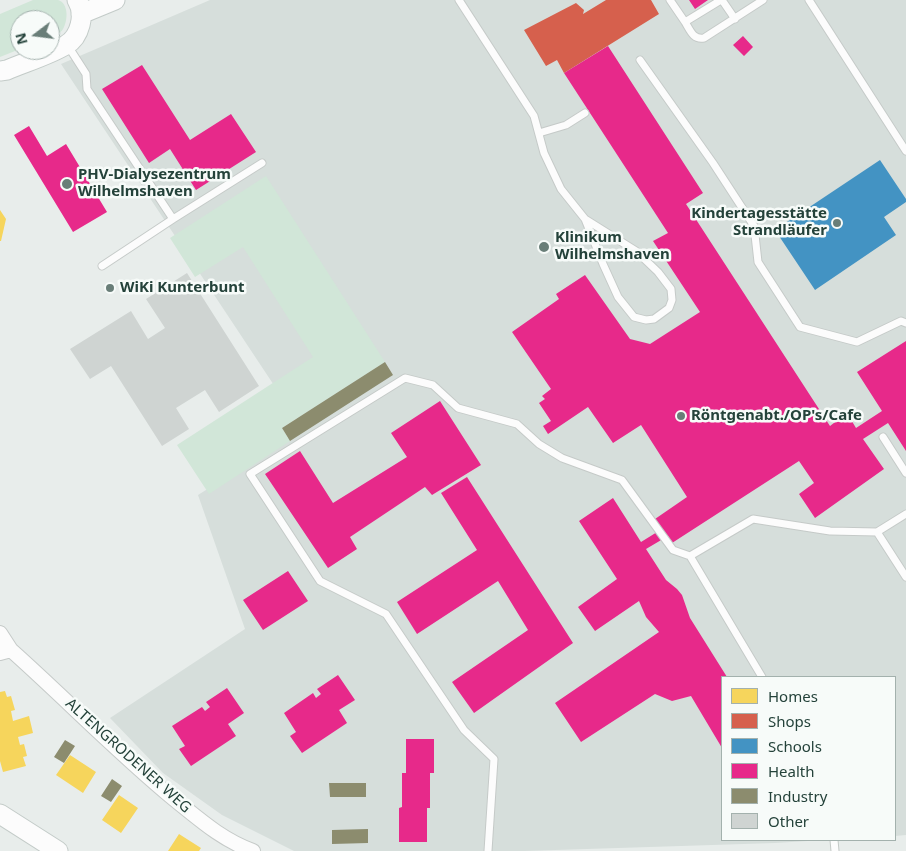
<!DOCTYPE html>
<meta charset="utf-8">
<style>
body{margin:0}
#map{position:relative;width:906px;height:851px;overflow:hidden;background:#e8edeb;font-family:"Noto Sans",sans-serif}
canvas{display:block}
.legend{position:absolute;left:721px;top:676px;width:175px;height:165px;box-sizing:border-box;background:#f7fbf9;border:1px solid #a3b1ad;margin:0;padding:6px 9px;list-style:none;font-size:15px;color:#24423a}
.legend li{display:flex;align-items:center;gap:10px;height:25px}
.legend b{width:25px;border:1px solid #a3b1ad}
.north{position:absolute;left:10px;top:10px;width:50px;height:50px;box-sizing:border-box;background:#f7fbf9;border:1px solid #a3b1ad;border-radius:50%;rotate:255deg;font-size:14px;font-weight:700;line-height:20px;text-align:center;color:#24423a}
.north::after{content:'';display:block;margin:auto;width:18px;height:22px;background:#697e78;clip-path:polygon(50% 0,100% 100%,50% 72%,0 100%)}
</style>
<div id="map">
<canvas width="906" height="851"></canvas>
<ul class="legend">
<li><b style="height:14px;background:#f6d55c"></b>Homes</li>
<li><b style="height:14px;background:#d6604d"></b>Shops</li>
<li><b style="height:14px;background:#4393c3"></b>Schools</li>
<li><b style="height:14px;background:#e7298a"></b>Health</li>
<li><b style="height:14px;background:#8c8c6e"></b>Industry</li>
<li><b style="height:14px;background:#cfd4d2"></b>Other</li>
</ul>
<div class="north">N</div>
</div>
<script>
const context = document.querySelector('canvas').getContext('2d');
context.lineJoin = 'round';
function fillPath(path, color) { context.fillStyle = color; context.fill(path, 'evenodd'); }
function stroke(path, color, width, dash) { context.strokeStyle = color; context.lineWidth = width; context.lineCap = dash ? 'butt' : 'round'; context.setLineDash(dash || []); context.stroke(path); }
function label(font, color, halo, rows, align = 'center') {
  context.font = font + ' "Noto Sans",sans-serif'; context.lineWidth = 5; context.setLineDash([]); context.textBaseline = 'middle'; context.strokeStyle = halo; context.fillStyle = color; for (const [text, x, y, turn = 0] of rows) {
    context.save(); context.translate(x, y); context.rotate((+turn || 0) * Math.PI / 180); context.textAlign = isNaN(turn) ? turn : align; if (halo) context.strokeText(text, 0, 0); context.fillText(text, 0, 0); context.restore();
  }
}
const built = new Path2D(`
 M210,0H906V835L895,836V677H722V840H824L775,843L524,851H294L222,815L163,773L110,718L245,629L198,495L303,429L61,64Z`);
const green = new Path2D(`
 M33,0C40,0 51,0 58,0C69,3 68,21 63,29C60,34 56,35 50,38V20H20V49L0,57V14Z
 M266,176L385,362L282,428L290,441L209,494L177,445L313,357L243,247L195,277L170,238Z`);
const homes = new Path2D(`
 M0,210L6,219L1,241H0Z
 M5,691L7,697L11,696L15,710L11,711L13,721L29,716L33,733L18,737L20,745L24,744L27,756L23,757L26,766L3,772L0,761V692Z
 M70,755L96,772L83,793L56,775Z
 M119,795L138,808L121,833L102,820Z
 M179,834L201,848L199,851H168Z`);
const shops = new Path2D(`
 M606,0H651L659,14L564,73L557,60L546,66L524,30L576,3L584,10L583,14Z`);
const schools = new Path2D(`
 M880,160L906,199V202L884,217L896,235L815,290L775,230Z`);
const health = new Path2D(`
 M689,0H708L695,9Z
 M743,36L753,47L744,56L733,45Z
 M608,46L703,193L686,204L830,426L847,413L856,428L882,411L857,372L906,341V451L888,423L863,439L884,469L815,518L799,494L814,483L799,461L672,543L668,536L646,549L666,580L677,589L682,595L690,618L727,677H722V748L691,696L672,701L655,694L581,742L555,703L659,632L646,617L639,601L595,631L578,607L617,579L579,521L613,498L641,542L662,529L655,519L687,497L641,425L613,443L588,407L548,434L543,426L551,421L539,403L545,399L542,396L551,389L512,332L559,299L556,294L585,275L630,339L650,344L700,312L653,241L668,233L564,73Z
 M142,65L190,140L231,114L256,152L196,190L170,149L149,163L102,89Z
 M29,126L47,156L66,144L107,212L73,232L14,135Z
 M440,401L481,465L432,495L425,487L350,537L357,549L328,568L265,474L300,451L333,503L407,457L391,433Z
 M467,477L573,643L474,713L452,682L528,630L498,581L417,634L397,602L477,550L441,493Z
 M288,571L308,601L263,630L243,600Z
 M338,675L355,700L339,710L347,723L302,753L290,736L296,732L284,713L313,693L316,698L321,694L317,689Z
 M227,688L244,713L228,724L236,736L191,766L179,749L185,746L172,726L202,707L205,711L210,707L206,702Z
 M406,739H434V773H430V808H427V842H399V808L402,807V773H406Z`);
const industry = new Path2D(`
 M385,362L393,375L290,441L282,428Z
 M65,740L75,746L64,763L54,757Z
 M112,779L122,786L111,802L101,796Z
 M329,783H366V797H330Z
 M368,829V843L332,844V830Z`);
const building = new Path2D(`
 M187,273L259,386L219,412L205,390L176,408L189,429L162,446L111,366L90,379L70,349L131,311L148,339L165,328L146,299Z`);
const service = new Path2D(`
 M459,0L534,116L544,153L561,189L585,219L636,251L658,272L671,289L672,300L669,308L654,319L646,320L634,317L618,297L603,264L585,219
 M670,0L685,22
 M721,0L685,22C690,30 693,40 704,38L763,0
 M722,0L735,19
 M809,0L906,151
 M68,46L86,74L87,89L173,219
 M640,60L713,163L754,226L758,262L800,327L857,342L901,321L906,323
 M539,133L566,125L585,113
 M102,266L173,219L262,163
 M883,437L906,473
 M877,532L906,577
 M690,556L753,519L830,531L877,532L906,514
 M834,840L835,851
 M488,851L494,759L464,730L386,614L320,581L250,474L405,378L433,385L458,408L517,424L539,444L562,458L622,480L673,550L690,556L762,677`);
const minor = new Path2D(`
 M0,633L11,650
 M0,653L11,650C66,699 117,752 174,799C199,819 222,840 253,851`);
const secondary = new Path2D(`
 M81,14L115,0
 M0,71L7,70C26,62 49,55 66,45C80,37 86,14 77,0
 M0,814L58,851`);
const markers = [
 [67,184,6,"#697e78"],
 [837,223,5,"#697e78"],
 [544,247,6,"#697e78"],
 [110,288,5,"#697e78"],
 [681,416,5,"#697e78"]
];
const poiNames = [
 ["PHV-Dialysezentrum",78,175],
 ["Wilhelmshaven",78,192],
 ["Kindertagesstätte",827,214,"right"],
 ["Strandläufer",827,231,"right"],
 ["Klinikum",555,238],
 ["Wilhelmshaven",555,255],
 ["WiKi Kunterbunt",120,288],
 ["Röntgenabt./OP's/Cafe",691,416]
];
const streetNames = [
 ["ALTENGRODENER WEG",128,756,42]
];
fillPath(built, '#d6dedb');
fillPath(green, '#d1e6d8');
fillPath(homes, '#f6d55c');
fillPath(shops, '#d6604d');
fillPath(schools, '#4393c3');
fillPath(health, '#e7298a');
fillPath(industry, '#8c8c6e');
fillPath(building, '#cfd4d2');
stroke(service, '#c5cac8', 9);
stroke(minor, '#c5cac8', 16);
stroke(secondary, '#c3cbc8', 21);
stroke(service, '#fcfcfc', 7);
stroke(minor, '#fcfcfc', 14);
stroke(secondary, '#fcfcfc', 19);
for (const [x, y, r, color] of markers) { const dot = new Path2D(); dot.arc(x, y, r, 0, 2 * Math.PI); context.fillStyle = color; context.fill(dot); stroke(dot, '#f7fbf9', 2); }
label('bold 15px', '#24423a', '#f7fbf9', poiNames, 'left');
label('15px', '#24423a', '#f7fbf9', streetNames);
</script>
